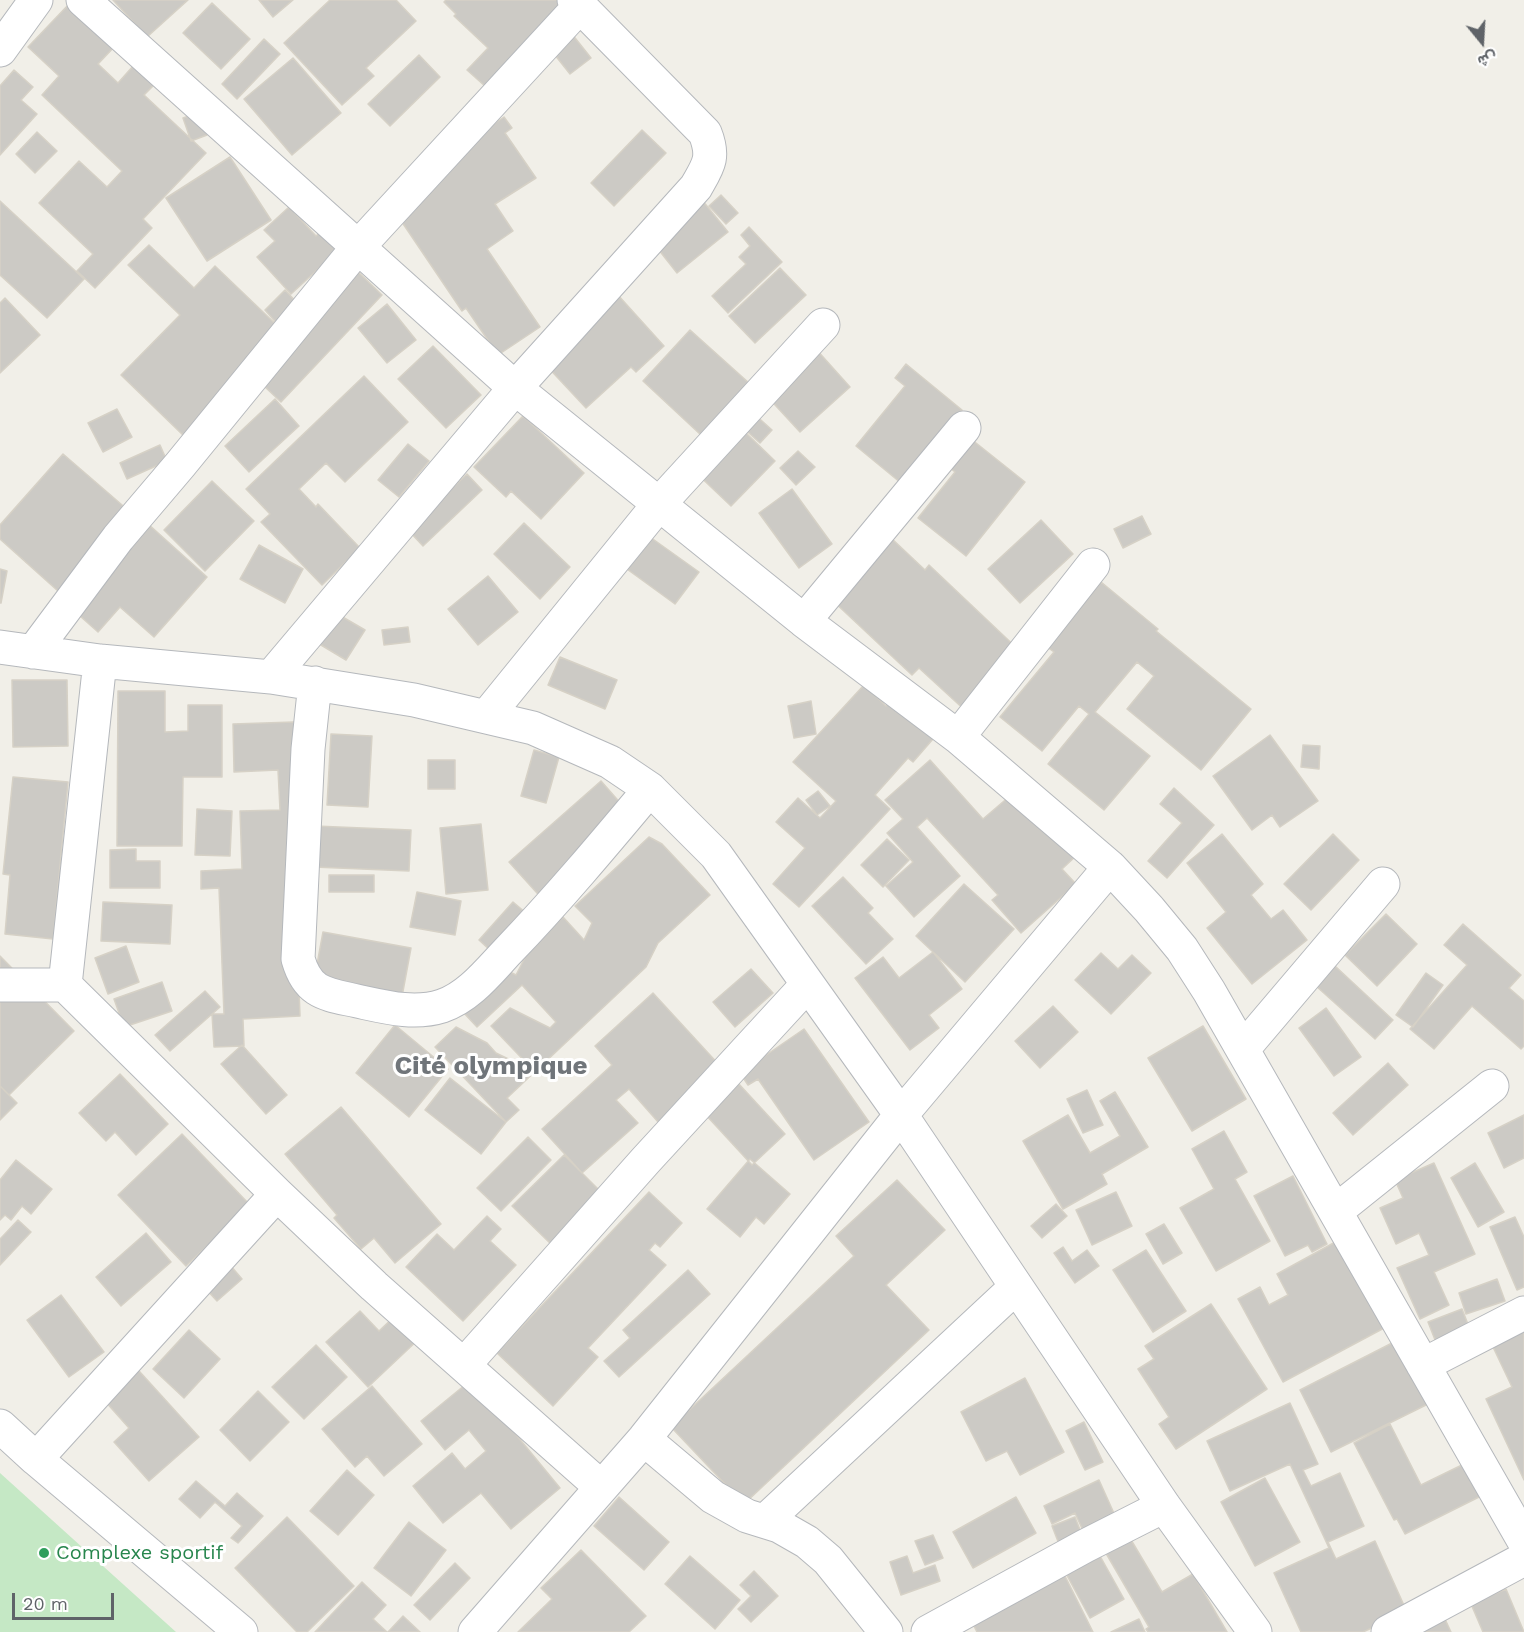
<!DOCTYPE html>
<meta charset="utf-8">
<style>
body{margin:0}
#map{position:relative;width:1524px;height:1632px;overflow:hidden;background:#f1efe8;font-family:"Work Sans",Vazirmatn,sans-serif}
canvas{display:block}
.north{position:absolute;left:1452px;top:12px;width:60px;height:60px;-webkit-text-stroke:4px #fff;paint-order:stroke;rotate:162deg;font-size:16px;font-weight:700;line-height:24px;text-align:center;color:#5f6368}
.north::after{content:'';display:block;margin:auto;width:21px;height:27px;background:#5f6368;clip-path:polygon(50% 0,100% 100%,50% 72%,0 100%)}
.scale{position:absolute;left:12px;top:1593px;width:102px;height:27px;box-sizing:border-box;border:3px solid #5f6368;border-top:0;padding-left:8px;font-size:18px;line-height:21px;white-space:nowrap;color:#5f6368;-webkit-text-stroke:4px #fff;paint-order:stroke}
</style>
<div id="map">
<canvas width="1524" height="1632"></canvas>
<div class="north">ش</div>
<div class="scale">20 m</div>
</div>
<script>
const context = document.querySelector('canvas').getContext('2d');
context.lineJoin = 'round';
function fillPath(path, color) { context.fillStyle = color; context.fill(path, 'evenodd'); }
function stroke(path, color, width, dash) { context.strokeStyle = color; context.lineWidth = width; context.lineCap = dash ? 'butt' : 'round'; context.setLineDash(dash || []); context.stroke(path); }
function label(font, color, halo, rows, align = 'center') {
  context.font = font + ' "Work Sans",sans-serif'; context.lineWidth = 6; context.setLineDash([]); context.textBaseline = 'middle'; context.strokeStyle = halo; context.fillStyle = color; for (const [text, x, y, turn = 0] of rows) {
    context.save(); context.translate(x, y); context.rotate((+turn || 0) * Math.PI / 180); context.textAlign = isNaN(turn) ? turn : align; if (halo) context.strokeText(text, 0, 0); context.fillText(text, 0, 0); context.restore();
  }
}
const green = new Path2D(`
 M0,1473L176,1632H0Z`);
const building = new Path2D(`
 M113,0H188L147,37Z
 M259,0H293L273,17Z
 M330,0H396L416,21L366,68L374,76L342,105L284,43Z
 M446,0H566L486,87L467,70L488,48L454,16L456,14L444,2Z
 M71,2L116,45L98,64L118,83L134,65L155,84L144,95L206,153L143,219L152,228L95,288L77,271L93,254L39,203L79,161L107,187L122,171L42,95L59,76L28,47Z
 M212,3L250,39L221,69L183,33Z
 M568,29L591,58L570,74L547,45Z
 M264,39L280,54L237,99L222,84Z
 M419,55L440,77L390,126L368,104Z
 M293,58L341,113L292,155L244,99Z
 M14,70L33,87L21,100L37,114L0,155V86Z
 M198,113L207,135L191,141L183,118Z
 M504,117L512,128L505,133L536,178L495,204L513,231L487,249L540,327L498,355L466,308L462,311L385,197Z
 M642,130L666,153L614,206L591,183Z
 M37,132L57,151L35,173L16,154Z
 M230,157L271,220L207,261L166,198Z
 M721,195L738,213L726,224L709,206Z
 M702,200L728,232L677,273L651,240Z
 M0,201L84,279L47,318L0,275Z
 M289,207L316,236L323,230L340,249L291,294L257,257L275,241L264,230Z
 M749,227L782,262L728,313L712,296L746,264L739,257L750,246L741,235Z
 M149,245L194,288L215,266L286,334L186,438L121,375L180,315L128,265Z
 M350,264L382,295L281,402L248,371Z
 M780,268L806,295L755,343L729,316Z
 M285,290L301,307L280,327L265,310Z
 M617,294L664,346L636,372L631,367L586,408L543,362Z
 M5,298L40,335L0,373V303Z
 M387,304L416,340L387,363L358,328Z
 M690,330L749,383L701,435L643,381Z
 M433,346L481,395L446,428L398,379Z
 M815,348L850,387L800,432L764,393Z
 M906,364L962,410L901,483L856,446L905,386L895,378Z
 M364,376L408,422L345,482L326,463L299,489L316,507L318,504L360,548L322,585L261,522L270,514L246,489Z
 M275,399L299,426L249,472L225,446Z
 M117,409L132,437L103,452L88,423Z
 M752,412L772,430L760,443L740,425Z
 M523,416L584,473L541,519L511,491L506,497L474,467Z
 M743,430L775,461L731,506L691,468Z
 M961,431L1025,482L966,556L918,518L955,472L939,459Z
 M408,444L429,461L399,497L378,480Z
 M160,445L167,461L127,479L120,463Z
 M798,451L815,467L796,485L780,468Z
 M63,454L129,511L58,591L0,539V525Z
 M467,474L482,490L423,546L408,530Z
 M212,481L254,521L205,571L164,530Z
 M792,489L832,544L799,568L759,513Z
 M1142,516L1151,534L1123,548L1114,529Z
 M1041,520L1073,554L1020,603L988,569Z
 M147,523L207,577L154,637L120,607L98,632L71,608Z
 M524,523L570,567L540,599L494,554Z
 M643,532L699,572L675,604L620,564Z
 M890,537L925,570L929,565L1023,654L968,713L919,668L912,675L831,599Z
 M259,545L303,569L285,603L240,579Z
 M0,569L7,571L1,603H0Z
 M488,576L518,612L478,645L448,609Z
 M1101,582L1158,629L1156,631L1251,709L1201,770L1127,709L1154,676L1137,662L1095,712L1150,756L1104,810L1048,764L1089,714L1079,706L1042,751L1000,717L1054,652L1047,647Z
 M334,612L365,630L346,660L316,642Z
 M408,627L410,642L384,645L382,630Z
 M560,657L617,680L605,709L548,685Z
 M12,680H67L68,746L13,747Z
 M864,685L886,706L891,700L933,739L913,762L908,758L875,795L890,809L799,907L773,884L805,848L776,822L798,798L820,818L836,801L793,762Z
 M118,691H165V732L188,731V705H222V777H183L182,846H117Z
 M811,701L816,734L794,738L788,706Z
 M294,722L301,894H285L286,936L297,935L300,1016L243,1019L244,1046L214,1047L212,1014H224L219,888L201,889V871L242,869L240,811L280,810L278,770L234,772L233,724Z
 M331,734L372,736L368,807L327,805Z
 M1270,735L1318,801L1280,827L1272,815L1252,830L1213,776Z
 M1303,745L1320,746L1319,769L1301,767Z
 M534,750L559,757L546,803L521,796Z
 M428,760H455V789H428Z
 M930,760L983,819L1018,789L1077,855L1062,869L1076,884L1021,933L992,900L998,895L927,818L917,827L960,876L914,917L886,886L913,862L887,833L903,819L885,800Z
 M13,777L68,782L53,939L5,934L10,875L3,874Z
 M601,781L637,822L546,903L509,862Z
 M1174,788L1214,825L1167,878L1148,861L1182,823L1160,804Z
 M818,791L830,806L817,815L806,800Z
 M197,809L232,811L230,856L195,855Z
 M481,824L488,890L446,894L440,828Z
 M315,826L411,830L409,871L314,867Z
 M1222,834L1263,884L1251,895L1271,919L1283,910L1307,940L1252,984L1207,928L1226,912L1187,863Z
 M1333,834L1359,860L1311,910L1284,884Z
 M649,837L662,844L710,895L658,943L646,967L507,1098L519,1110L506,1122L435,1047L456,1027L487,1043L496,1053L535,1072L491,1026L510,1008L550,1028L556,1022L522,985L477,1027L462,1011L506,970L516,975L530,948L563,917L584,940L592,923L575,906Z
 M887,839L909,860L883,887L861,865Z
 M136,849V861H160V888H110V850Z
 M329,875H374V892H329Z
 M843,877L873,908L868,913L893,939L866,964L812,906Z
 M964,884L1014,929L965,982L916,936Z
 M417,892L461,901L455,935L410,927Z
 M103,902L172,905L170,944L101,941Z
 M513,902L526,913L505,964L479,940Z
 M1386,914L1417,944L1377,986L1345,955Z
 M1463,924L1521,975L1509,988L1524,1001V1046L1521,1049L1472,1006L1434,1049L1410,1029L1467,965L1444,945Z
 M323,932L411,948L401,1002L313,986Z
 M126,946L139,982L108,994L95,958Z
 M933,952L962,989L929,1015L939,1028L910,1050L855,978L883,957L899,978Z
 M1101,953L1118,969L1132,955L1151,973L1111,1014L1075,980Z
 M0,956L74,1031L9,1095L0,1086Z
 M1335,966L1393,1020L1375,1039L1316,986Z
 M751,969L773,993L735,1027L713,1002Z
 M1426,973L1443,985L1413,1027L1396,1015Z
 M162,982L172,1011L124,1027L114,999Z
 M205,991L220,1007L170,1051L155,1035Z
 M653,993L721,1067L659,1123L629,1089L616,1100L638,1123L582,1173L542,1129L612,1065L595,1046Z
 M1053,1006L1078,1032L1040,1068L1015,1041Z
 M1326,1008L1361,1057L1334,1076L1299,1028Z
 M395,1025L448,1069L409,1117L356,1073Z
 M1203,1026L1246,1099L1192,1131L1148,1058Z
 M804,1029L869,1122L814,1160L758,1079L748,1085L740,1073Z
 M242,1045L287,1095L266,1114L221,1064Z
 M1388,1063L1408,1085L1353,1135L1333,1113Z
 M120,1074L168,1124L136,1155L115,1132L106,1141L79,1113Z
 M450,1078L506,1122L481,1154L425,1110Z
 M738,1083L785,1134L752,1165L705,1114Z
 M0,1086L17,1103L0,1120Z
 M1087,1090L1103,1125L1083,1133L1067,1099Z
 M1115,1092L1148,1147L1102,1174L1107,1184L1063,1209L1023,1141L1068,1115L1090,1153L1120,1136L1100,1101Z
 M341,1107L441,1224L395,1263L374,1238L361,1249L334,1218L337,1215L285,1154Z
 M1524,1115V1158L1504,1168L1488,1133Z
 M1224,1131L1247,1172L1235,1179L1270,1241L1216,1271L1180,1208L1214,1189L1192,1149Z
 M182,1134L250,1205L186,1266L118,1195Z
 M528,1137L551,1160L501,1211L477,1188Z
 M564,1155L607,1198L556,1249L512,1206Z
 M750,1159L790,1194L764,1224L756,1217L740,1237L707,1209Z
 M16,1160L52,1189L31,1214L22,1206L11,1220L5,1215L0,1220V1180Z
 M1434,1163L1475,1254L1434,1272L1449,1305L1420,1319L1397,1268L1429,1255L1419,1233L1396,1244L1380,1208L1403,1198L1395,1180Z
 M1475,1163L1504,1212L1478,1227L1451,1178Z
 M1293,1176L1327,1244L1312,1252L1308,1245L1285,1256L1254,1196Z
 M897,1180L945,1230L886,1285L929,1330L744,1504L671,1427L854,1256L836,1236Z
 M649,1192L682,1223L660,1247L655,1243L649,1250L666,1265L588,1348L598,1357L553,1406L497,1353Z
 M1116,1192L1132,1226L1092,1245L1076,1210Z
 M1056,1204L1067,1216L1042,1238L1031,1226Z
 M487,1216L501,1229L490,1241L516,1265L463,1321L406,1267L437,1234L454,1250Z
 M1515,1217L1524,1237V1287L1517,1290L1490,1227Z
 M18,1220L31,1232L0,1265V1239Z
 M1164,1224L1182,1253L1163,1264L1146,1234Z
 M146,1233L171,1262L121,1306L96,1277Z
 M1339,1240L1386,1327L1283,1382L1238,1299L1260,1287L1269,1305L1288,1295L1277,1274Z
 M1063,1247L1072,1261L1087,1250L1099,1266L1075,1283L1054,1253Z
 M1146,1250L1186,1311L1153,1332L1113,1270Z
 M230,1265L242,1279L217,1301L204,1287Z
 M688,1270L710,1294L619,1377L604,1361L630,1338L623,1330Z
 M1497,1279L1505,1301L1466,1314L1459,1293Z
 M61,1295L104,1352L69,1377L27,1320Z
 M1211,1304L1267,1389L1176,1449L1159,1424L1169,1417L1138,1369L1154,1359L1145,1346Z
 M1462,1309L1473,1337L1439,1350L1428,1322Z
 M360,1311L379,1331L398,1313L421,1337L368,1387L326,1342Z
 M1524,1318V1480L1486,1399L1512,1387L1483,1326Z
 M189,1330L220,1359L184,1398L153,1369Z
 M1396,1341L1428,1404L1331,1452L1300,1390Z
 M316,1345L347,1377L304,1419L272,1387Z
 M130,1361L199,1437L149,1481L114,1442L129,1428L96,1391Z
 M1025,1378L1064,1452L1020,1475L1007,1451L986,1461L961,1412Z
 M471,1380L560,1488L511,1529L481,1493L443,1523L413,1486L452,1453L465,1469L486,1451L469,1430L445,1450L421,1421Z
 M372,1386L422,1444L384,1476L367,1456L355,1467L322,1429Z
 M258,1391L289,1422L250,1461L220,1430Z
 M1290,1403L1318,1464L1303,1470L1311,1486L1340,1473L1364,1526L1328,1542L1336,1559L1375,1541L1407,1612L1363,1632H1301L1274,1573L1329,1548L1290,1464L1230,1491L1207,1441Z
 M1084,1422L1103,1462L1085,1470L1066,1431Z
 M1390,1424L1421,1485L1464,1464L1481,1496L1405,1534L1397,1519L1394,1520L1354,1443Z
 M347,1470L374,1495L338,1535L310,1511Z
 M1265,1478L1300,1542L1255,1566L1221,1502Z
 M1099,1480L1117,1520L1085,1535L1075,1513L1052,1524L1044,1506Z
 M196,1481L225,1506L237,1493L263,1516L238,1543L231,1538L242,1526L215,1502L200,1518L179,1499Z
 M619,1497L669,1542L644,1570L594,1526Z
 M1016,1497L1036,1533L973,1568L953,1532Z
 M287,1517L354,1586L307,1632H297L235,1568Z
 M1075,1517L1082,1535L1059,1544L1052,1526Z
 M409,1522L446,1550L411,1596L374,1568Z
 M1124,1528L1162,1592L1193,1574L1227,1632H1148L1146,1629L1149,1627L1100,1543Z
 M933,1535L943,1558L925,1565L915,1541Z
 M1090,1538L1124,1599L1090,1618L1057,1557Z
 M581,1550L646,1616L629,1632H518L552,1599L541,1588Z
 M690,1556L740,1600L715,1629L665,1584Z
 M907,1556L913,1573L935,1565L940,1581L901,1595L890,1562Z
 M1056,1558L1093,1632H977L967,1612Z
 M455,1563L470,1578L430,1620L414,1605Z
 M754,1571L778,1596L751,1622L738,1609L751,1596L740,1585Z
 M362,1582L386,1605L373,1619L387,1632H315Z
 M1506,1589L1524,1632H1483L1471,1604Z
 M403,1616L420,1632H388Z
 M1444,1617L1451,1632H1410Z
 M1139,1619L1145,1632H1111Z`);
const minor = new Path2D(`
 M83,0L515,388L804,621L958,737L1110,867L1149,909L1182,949L1209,991L1524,1541
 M0,50L36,0
 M804,621L964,428
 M0,647L100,661L271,677L414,700L533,728L610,762L650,789L716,855L901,1115L1164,1506L1255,1632
 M33,652L118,538L180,465L358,247L580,6
 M100,661L65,985L277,1194L374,1286L601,1487
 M271,677L515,388L696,187C708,166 715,158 705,133L574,0
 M315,683L308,749L298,959C308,994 326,994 357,1001C385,1007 414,1015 442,1006C469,997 489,971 508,951C558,899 604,844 650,789
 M486,717L659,504L823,325
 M958,737L1093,565
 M0,985H65
 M1243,1049L1383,884
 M1336,1211L1492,1086
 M464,1365L646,1160L807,985
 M1423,1365L1524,1313
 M0,1426L36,1459L241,1632
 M644,1439L713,1497L747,1516L779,1526L807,1542L828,1560L886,1632
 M36,1459L277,1194
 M765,1521L1016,1287
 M475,1632L644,1439L901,1115L1110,867
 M928,1632L1085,1546L1164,1506
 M1388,1632L1524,1559`);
const markers = [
 [44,1553,6,"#2e9e5b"]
];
const leisureNames = [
 ["Complexe sportif",56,1553]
];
const districtNames = [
 ["Cité olympique",491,1066]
];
fillPath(green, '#c5e8c5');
fillPath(building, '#cccac5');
stroke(building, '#d6d1c6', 1.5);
stroke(minor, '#b5b8bc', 35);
stroke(minor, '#fff', 33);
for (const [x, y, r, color] of markers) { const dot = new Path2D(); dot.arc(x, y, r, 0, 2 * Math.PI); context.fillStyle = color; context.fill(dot); stroke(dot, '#fff', 2); }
label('20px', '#27864d', '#fff', leisureNames, 'left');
label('bold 26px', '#70757a', '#fff', districtNames);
</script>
